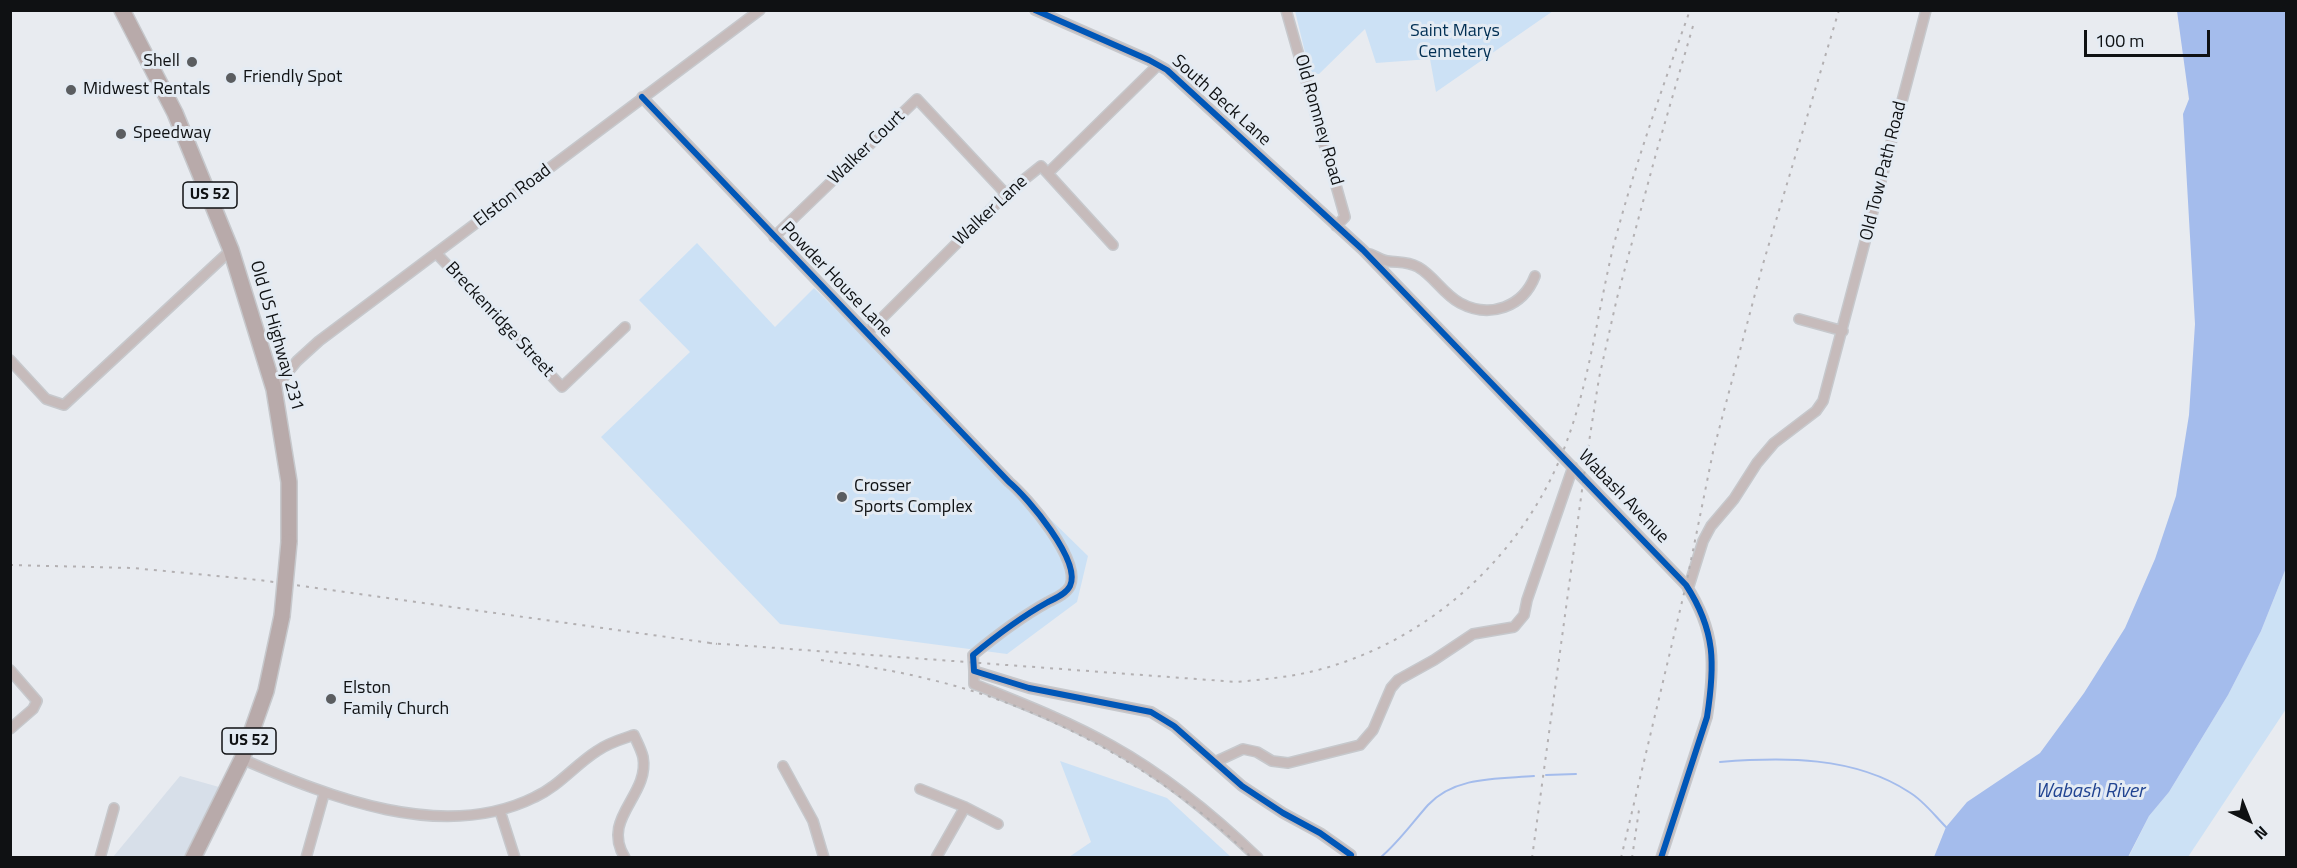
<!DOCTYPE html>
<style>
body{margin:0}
#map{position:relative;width:2297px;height:868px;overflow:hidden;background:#e8ebf0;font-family:"Titillium Web",sans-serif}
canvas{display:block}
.frame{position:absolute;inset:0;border:12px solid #0f1113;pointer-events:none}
.north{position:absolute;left:2219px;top:790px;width:60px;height:60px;-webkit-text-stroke:4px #e4ebf3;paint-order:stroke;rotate:137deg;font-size:16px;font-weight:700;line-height:24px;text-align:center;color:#0f1113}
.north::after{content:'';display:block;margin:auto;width:21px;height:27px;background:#0f1113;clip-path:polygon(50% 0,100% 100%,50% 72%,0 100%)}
.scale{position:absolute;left:2084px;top:30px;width:126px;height:27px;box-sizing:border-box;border:3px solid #0f1113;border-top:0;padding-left:8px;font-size:18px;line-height:21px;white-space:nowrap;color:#0f1113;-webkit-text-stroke:4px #e4ebf3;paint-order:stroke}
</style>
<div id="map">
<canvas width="2297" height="868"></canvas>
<div class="frame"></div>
<div class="north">N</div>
<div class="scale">100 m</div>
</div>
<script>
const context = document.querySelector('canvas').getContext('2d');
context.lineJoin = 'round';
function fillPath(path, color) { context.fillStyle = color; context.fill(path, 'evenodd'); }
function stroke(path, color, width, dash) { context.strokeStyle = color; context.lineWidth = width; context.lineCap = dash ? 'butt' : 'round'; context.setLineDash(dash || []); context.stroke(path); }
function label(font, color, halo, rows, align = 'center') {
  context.font = font + ' "Titillium Web",sans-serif'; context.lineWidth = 6; context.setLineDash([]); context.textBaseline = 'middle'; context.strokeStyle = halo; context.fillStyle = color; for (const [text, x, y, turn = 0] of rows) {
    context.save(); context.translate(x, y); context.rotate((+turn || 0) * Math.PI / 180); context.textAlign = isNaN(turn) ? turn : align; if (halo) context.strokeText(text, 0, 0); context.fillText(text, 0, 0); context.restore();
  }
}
const built = new Path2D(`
 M180,776L219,787L184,857H113Z`);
const green = new Path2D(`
 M1295,11V10L1553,11L1436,92L1430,59L1376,63L1365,29L1319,74L1310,73Z
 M697,243L775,327L814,288L1088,556L1077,602L1007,654L780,624L601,437L690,352L639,300Z
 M2286,568V709L2188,857L2128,858L2149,816L2169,792L2228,695L2261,631Z
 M1060,761L1167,798L1231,857H1069L1091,842Z`);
const water = new Path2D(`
 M2177,11H2286V568L2261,631L2228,695L2169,792L2149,816L2128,857H1934L1946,827L1967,802L2040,753L2084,693L2125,628L2155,559L2176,496L2189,415L2195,324L2183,114L2189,99Z`);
const stream = new Path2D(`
 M1720,762C1783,757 1854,756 1909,792C1923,800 1935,816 1946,827
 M1546,775L1576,774
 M1380,858C1399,842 1412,823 1428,805C1455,776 1498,779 1534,776`);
const street = new Path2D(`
 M1035,10L1149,60L1167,70L1363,250L1686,585C1716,631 1715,665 1707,717L1661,858
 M1286,10L1345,217L1336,226
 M642,97L1009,482C1027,497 1082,561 1070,586C1066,594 1056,598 1048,602C1021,617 997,635 973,655L974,671L1029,688L1151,712L1174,726L1242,786L1283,813L1320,833L1351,855
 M1048,173L1158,65
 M774,237L917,99L1006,194
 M436,253L562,387L625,327
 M1370,254C1375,256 1381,260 1387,261C1399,263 1406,261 1418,267C1434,276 1443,294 1460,303C1490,319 1523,307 1535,276
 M1799,319L1843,331
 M867,333L1006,194L1041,166L1113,245
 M10,360L46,399L64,405L231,250
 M274,389L297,361L319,341L760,10
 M1688,589L1703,541L1711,526L1734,499L1757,463L1774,443L1816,411L1823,401L1926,10
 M10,670L37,701L33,709L10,729
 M974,671V684C1021,703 1068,721 1112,746C1166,776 1213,815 1258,858
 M242,759C329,797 443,843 535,797C559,786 575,765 597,751C608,743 622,739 634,735C637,742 641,749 643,757C650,796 600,818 625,858
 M1215,762L1243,749L1257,752L1272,761L1288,763L1360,745L1373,730L1391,688L1398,680L1434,660L1473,634L1514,627L1524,615L1527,600L1573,467
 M783,766L813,821L824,858
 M920,789L965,807L998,824
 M500,811L515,858
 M100,858L114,808
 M306,858L324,794
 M936,858L965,807`);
const primary = new Path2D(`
 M122,10L175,113L231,250L274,389L289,482V542
 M193,858L242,759L266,691L282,616`);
const rail = new Path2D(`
 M10,565L133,568L259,580L717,644
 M709,643L1237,682C1265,679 1292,677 1318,670C1433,640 1529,550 1568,438C1590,377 1598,311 1613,248C1634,167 1662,89 1690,10
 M821,660C857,665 893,670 928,679C1046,706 1166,773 1252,858
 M1532,858L1585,468L1599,378L1617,298L1657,150L1693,26
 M1621,858L1686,585L1713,452L1763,264L1839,10
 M1632,858L1639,810`);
const primaryBridge = new Path2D(`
 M282,616L289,542`);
const cycleway = new Path2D(`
 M1035,10L1149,60L1167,70L1363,250L1686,585C1716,631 1715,665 1707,717L1661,858
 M642,97L1009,482C1027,497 1082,561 1070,586C1066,594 1056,598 1048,602C1021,617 997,635 973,655L974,671L1029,688L1151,712L1174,726L1242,786L1283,813L1320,833L1351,855`);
const markers = [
 [192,62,6,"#5b5d60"],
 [231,78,6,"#5b5d60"],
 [71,90,6,"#5b5d60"],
 [121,134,6,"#5b5d60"],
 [842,497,6,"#5b5d60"],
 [331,699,6,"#5b5d60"]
];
const shields = [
 [210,195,54],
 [249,741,54]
];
const shieldNames = [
 ["US 52",210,195],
 ["US 52",249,741]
];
const parkNames = [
 ["Saint Marys",1455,32],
 ["Cemetery",1455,53]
];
const poiNames = [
 ["Shell",180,62,"right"],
 ["Friendly Spot",243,78],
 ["Midwest Rentals",83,90],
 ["Speedway",133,134],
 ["Crosser",854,487],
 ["Sports Complex",854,508],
 ["Elston",343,689],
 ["Family Church",343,710]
];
const streetNames = [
 ["South Beck Lane",1221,101,42],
 ["Old Romney Road",1318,120,74],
 ["Walker Court",867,148,-44],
 ["Old Tow Path Road",1884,171,-76],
 ["Elston Road",513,196,-37],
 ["Walker Lane",991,211,-43],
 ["Powder House Lane",836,280,46],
 ["Breckenridge Street",499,320,47],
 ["Old US Highway 231",276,336,74],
 ["Wabash Avenue",1623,497,46]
];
const waterNames = [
 ["Wabash River",2090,792]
];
fillPath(built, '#d7dfe9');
fillPath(green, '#cce1f5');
fillPath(water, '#a4bcec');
stroke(stream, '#a4bcec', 2);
stroke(street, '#c6c8cc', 12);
stroke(primary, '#c6c8cc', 18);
stroke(street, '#c6bbbb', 9);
stroke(primary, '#b8aaaa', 15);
stroke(rail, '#b3b0b2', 2, [3, 6]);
stroke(primaryBridge, '#c6c8cc', 18, []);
stroke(primaryBridge, '#b8aaaa', 15);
stroke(cycleway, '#0057b8', 6);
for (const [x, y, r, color] of markers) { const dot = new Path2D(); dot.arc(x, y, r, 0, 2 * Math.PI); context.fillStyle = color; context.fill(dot); stroke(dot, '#e4ebf3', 2); }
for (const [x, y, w] of shields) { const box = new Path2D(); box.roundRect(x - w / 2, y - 13, w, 26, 4.5); context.fillStyle = '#e4ebf3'; context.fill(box); stroke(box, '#0f1113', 1.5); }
label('bold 16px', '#0f1113', null, shieldNames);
label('18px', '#012f53', '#e4ebf3', parkNames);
label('18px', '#0f1113', '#e4ebf3', poiNames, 'left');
label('18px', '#0f1113', '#e4ebf3', streetNames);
label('italic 20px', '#214491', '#e4ebf3', waterNames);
</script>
